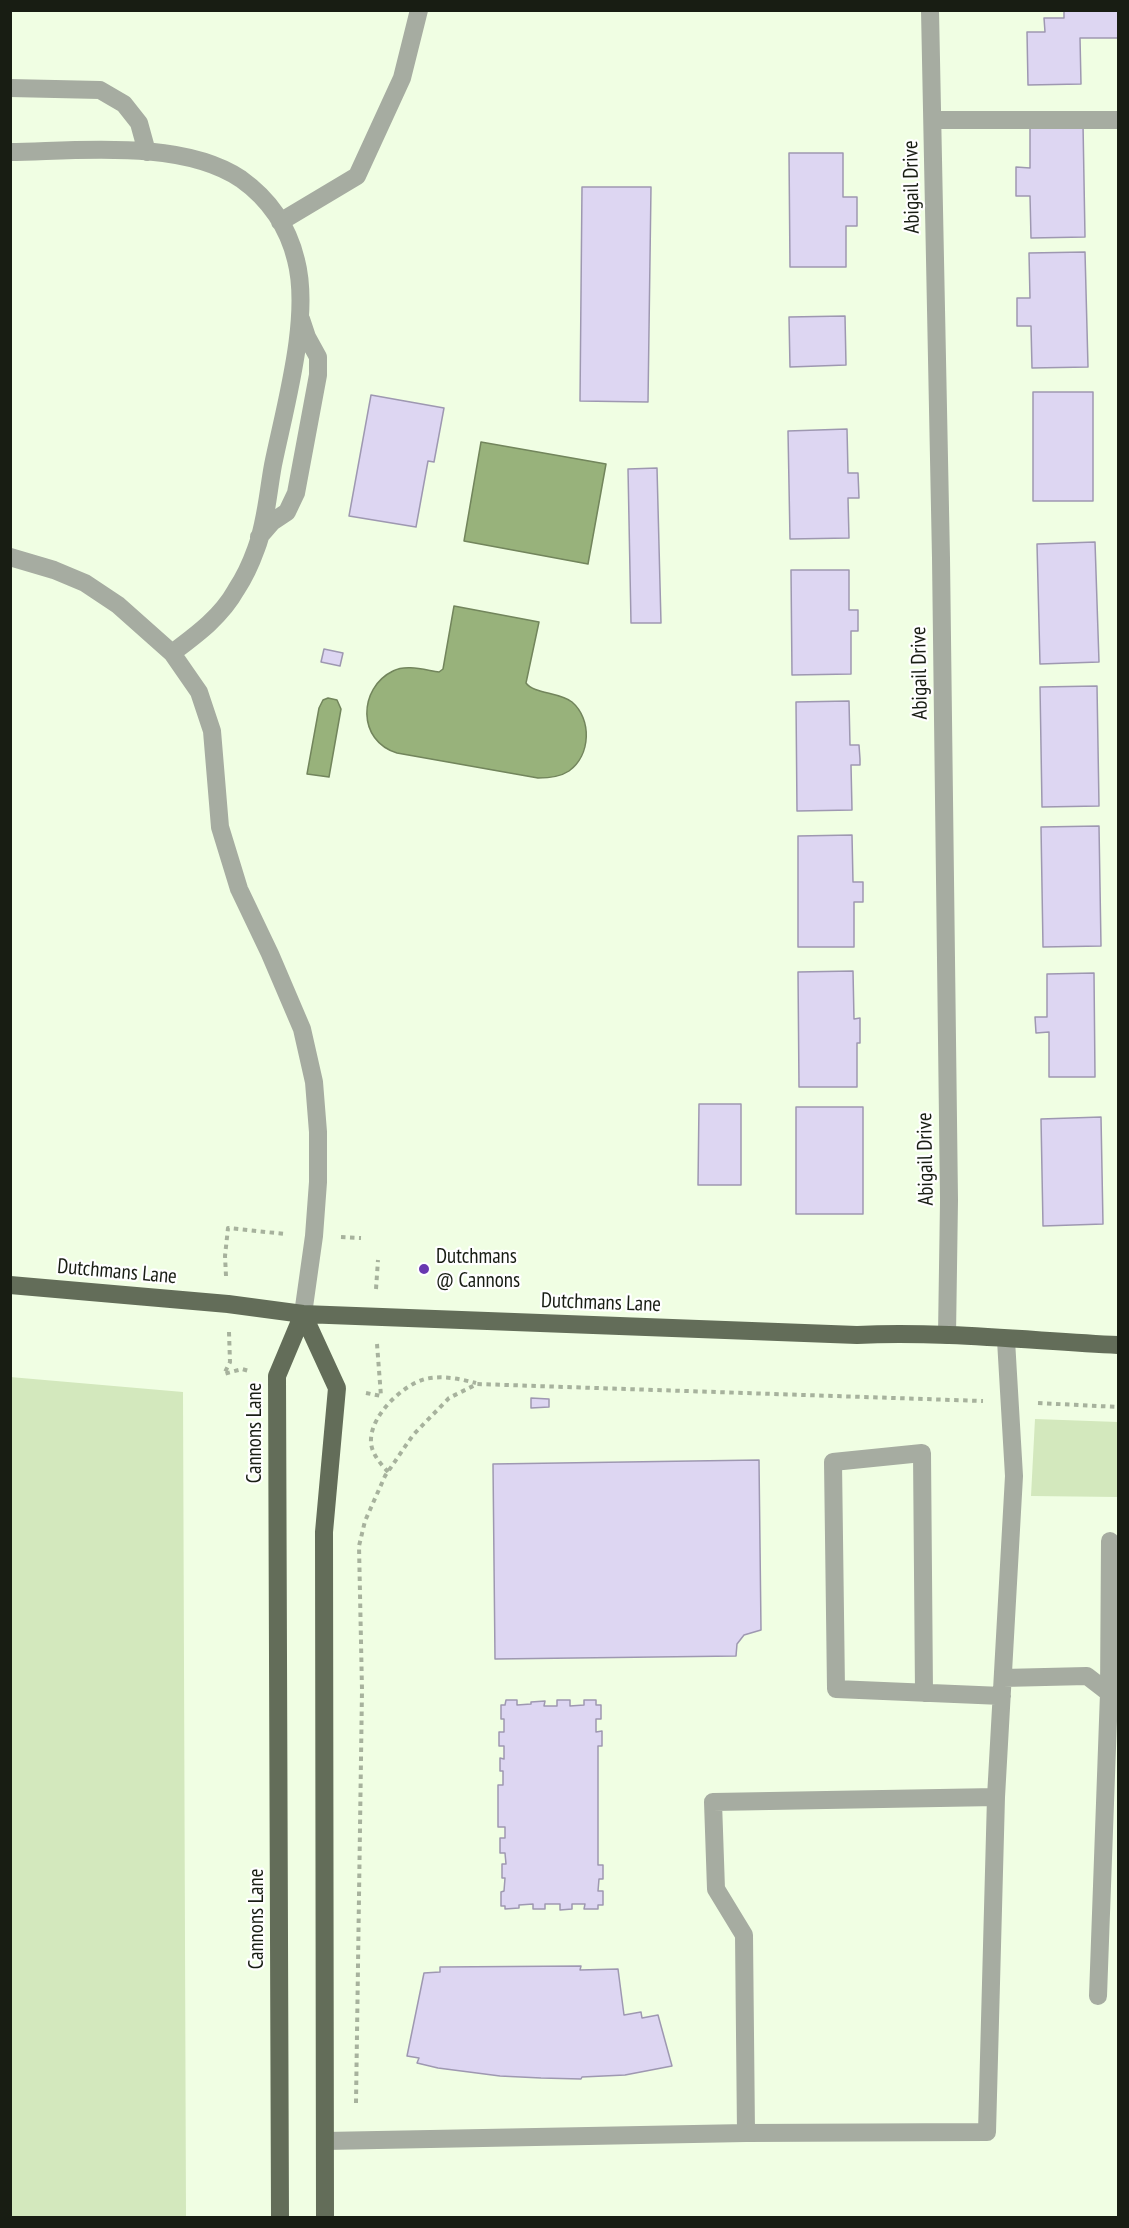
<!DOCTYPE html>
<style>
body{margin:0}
#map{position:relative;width:1129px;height:2228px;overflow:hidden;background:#f0fee3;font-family:"PT Sans Narrow",sans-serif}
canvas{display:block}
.frame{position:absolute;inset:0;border:12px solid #181d13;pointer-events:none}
</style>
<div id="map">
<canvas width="1129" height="2228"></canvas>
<div class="frame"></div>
</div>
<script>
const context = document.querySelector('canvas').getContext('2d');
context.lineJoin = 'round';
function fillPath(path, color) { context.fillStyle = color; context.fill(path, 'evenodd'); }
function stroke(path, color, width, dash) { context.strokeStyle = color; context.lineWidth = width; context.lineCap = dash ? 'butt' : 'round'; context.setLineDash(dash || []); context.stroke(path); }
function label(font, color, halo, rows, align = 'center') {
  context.font = font + ' "PT Sans Narrow",sans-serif'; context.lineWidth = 4.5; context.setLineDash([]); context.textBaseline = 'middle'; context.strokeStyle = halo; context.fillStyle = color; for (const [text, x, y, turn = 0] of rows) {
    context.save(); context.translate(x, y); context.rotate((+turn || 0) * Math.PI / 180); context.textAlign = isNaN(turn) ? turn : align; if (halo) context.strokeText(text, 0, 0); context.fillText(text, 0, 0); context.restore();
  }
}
const green = new Path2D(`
 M10,1377L183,1392L186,2217H11Z
 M1035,1419L1118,1422V1497L1031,1496Z`);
const water = new Path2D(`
 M481,442L606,464L588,564L464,541Z
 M454,606L539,622L526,683C534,694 559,692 572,702C592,719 591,755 569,771C560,777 549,778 538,778L397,753C357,741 358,688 393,671C406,664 425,670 439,672L443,669Z
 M328,698L337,700L341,709L329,777L307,774L319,708L323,700Z`);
const building = new Path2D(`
 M1064,10H1118V38H1080L1081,84L1028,85L1027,32H1045L1044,18H1064Z
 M1083,124L1085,237L1031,238L1030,196H1016V167L1030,168V125Z
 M789,153H843V197H857V226H846V267H790Z
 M582,187H651L648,402L580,401Z
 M1085,252L1088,367L1032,368L1031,326H1017V298H1030L1029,253Z
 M845,316L846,365L790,367L789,317Z
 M1033,392H1093V501H1033Z
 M371,395L444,408L434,462L428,461L416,527L349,516Z
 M847,429L848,473H858L859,498H848L849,538L790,539L788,431Z
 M657,468L661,623H631L628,469Z
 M1095,542L1099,662L1040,664L1037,544Z
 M791,570H849V610H858V631H851V674L792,675Z
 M324,649L343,653L340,666L321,662Z
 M1097,686L1099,806L1042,807L1040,687Z
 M849,701L850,745H859L860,759V765H851L852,810L797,811L796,702Z
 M1099,826L1101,946L1043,947L1041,827Z
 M852,835L853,882H863V902H854V947H798V836Z
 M853,971L854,1019L860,1018V1043H857V1087H799L798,972Z
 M1094,973L1095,1077H1049V1032L1036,1033L1035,1017H1047V974Z
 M699,1104H741V1185H698Z
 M796,1107H863V1214H796Z
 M1101,1117L1103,1224L1043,1226L1041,1119Z
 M531,1398L549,1399V1407L531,1408Z
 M759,1460L761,1630L744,1635L737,1644L736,1656L495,1659L493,1464Z
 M506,1700H517V1705L531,1704V1702L545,1701L544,1706H557V1700H570V1706L584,1705V1700H596V1705H601V1719H596V1732L602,1731V1746H598V1865H603V1879H599L598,1891H603V1905H598V1909H584L585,1904H572V1909L560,1910V1904H545V1909H533V1904L519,1905V1908L505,1909V1906H501V1892L504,1891L505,1878H502V1864H506L505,1853H500V1838H505V1827H498V1785H503V1771H500V1758L504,1759V1746H499V1732H504V1719H501V1705H505Z
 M581,1966L580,1970L618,1969L624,2015L641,2012L642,2018L658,2015L672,2066L625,2075L582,2077L581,2079L541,2078L500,2076L438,2068L417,2063L419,2058L407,2056L424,1973L440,1972V1967Z`);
const path = new Path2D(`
 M341,1237L361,1238
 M226,1276L225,1256L228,1228L285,1234
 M376,1289L378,1260
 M229,1332L230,1362L224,1374L242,1369L249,1371
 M366,1393L381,1396L377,1344
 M1038,1403L1118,1407
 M388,1472C380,1463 370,1452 371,1439C372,1414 403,1385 425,1379C443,1375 460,1379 476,1383
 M356,2103L362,1690L359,1546L365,1521L385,1476L413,1435L449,1398L477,1384L983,1401`);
const minor = new Path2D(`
 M930,10L941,558L949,1200L947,1335
 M10,88L100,90L124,104L139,123L147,152
 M933,120H1118
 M10,152C79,151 182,139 241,179C269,199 288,227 296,260C311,317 285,406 273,465C268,492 266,523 256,549C251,563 244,578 236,590C221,617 196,635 172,653
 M280,222L357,176L402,78L419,10
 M259,537L272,522L287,512L296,493L318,375V357L307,337L301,319
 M10,557L54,570L85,583L118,605L172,653L199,692L212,731L220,827L239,889L270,954L302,1029L314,1082L318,1132V1182L314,1236L303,1314
 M1003,1678L1087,1676L1109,1693L1098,1996
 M924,1693L922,1453L833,1462L836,1689L1002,1696
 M1109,1693L1110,1541
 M746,2133L744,1935L716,1889L713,1802L996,1797
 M325,2141L746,2133L987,2132L996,1797L1014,1476L1006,1340`);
const major = new Path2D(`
 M10,1285L228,1304L303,1314L857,1335C944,1331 1032,1341 1118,1345
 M303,1314L337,1388L324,1532L325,2218
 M280,2218L277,1376L303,1314`);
const markers = [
 [424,1269,6,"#6838b0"]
];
const streetNames = [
 ["Abigail Drive",912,187,-91],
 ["Abigail Drive",920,673,-91],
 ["Abigail Drive",926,1159,-91],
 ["Dutchmans Lane",117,1272,5],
 ["Dutchmans Lane",601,1303,2],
 ["Cannons Lane",255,1433,-90],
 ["Cannons Lane",257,1919,-90]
];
const poiNames = [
 ["Dutchmans",436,1257],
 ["@ Cannons",436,1281]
];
fillPath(green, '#d3e8bd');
fillPath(water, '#98b27b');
stroke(water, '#72855c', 1.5);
fillPath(building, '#ddd6f2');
stroke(building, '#9e98b1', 1.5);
stroke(path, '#a7b29d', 4, [4.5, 4.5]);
stroke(minor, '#a6aca1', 18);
stroke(major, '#636d59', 18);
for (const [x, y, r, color] of markers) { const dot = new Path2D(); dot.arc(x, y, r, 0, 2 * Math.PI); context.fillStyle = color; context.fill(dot); stroke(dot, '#fff', 2); }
label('21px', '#181d13', '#fff', streetNames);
label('21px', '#181d13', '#fff', poiNames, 'left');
</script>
